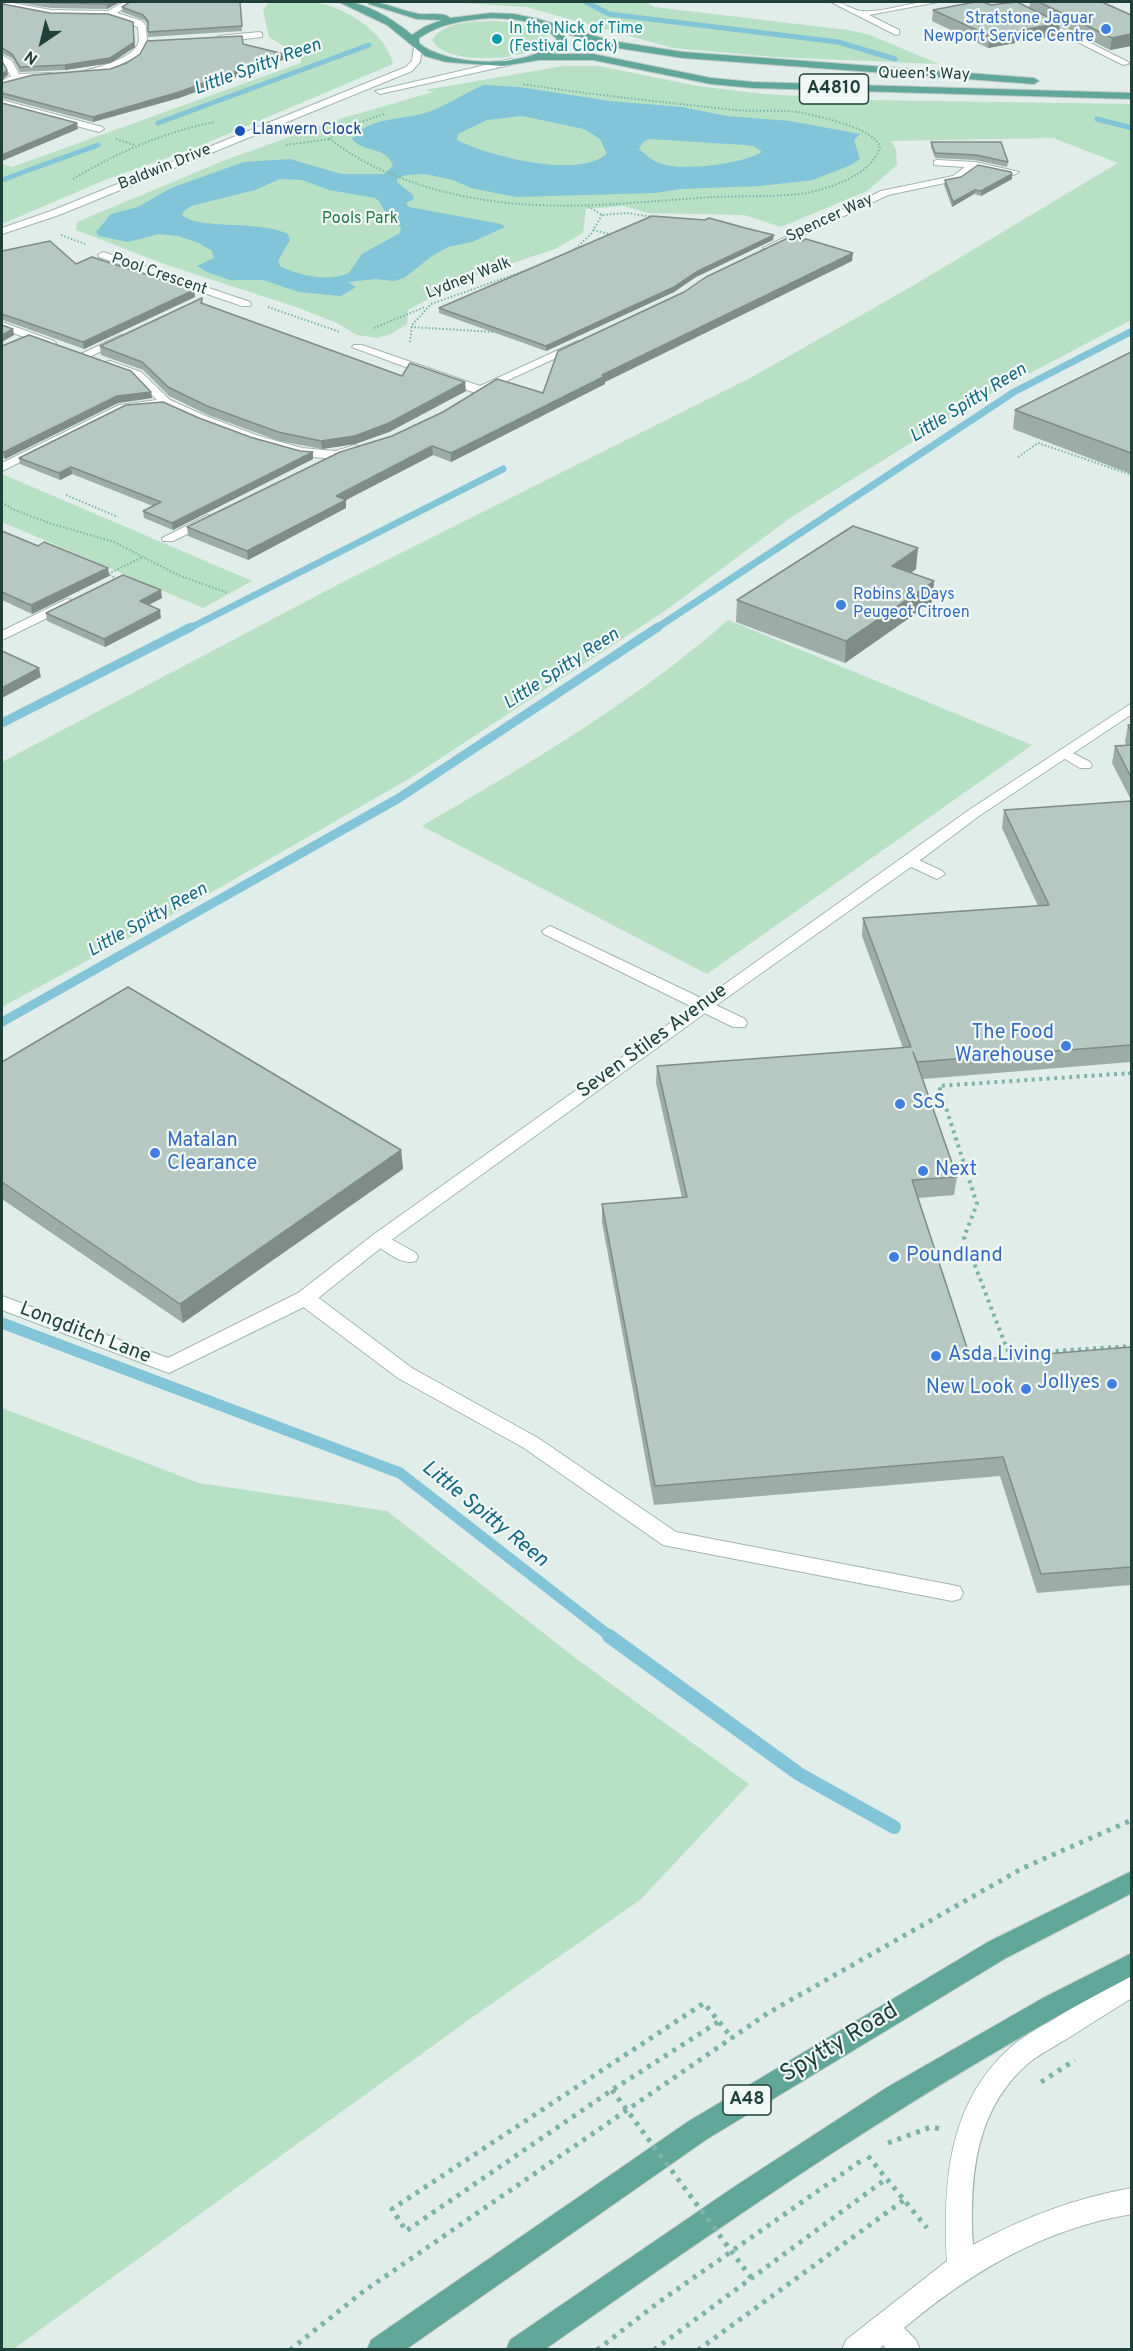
<!DOCTYPE html>
<style>
body{margin:0}
#map{position:relative;width:1133px;height:2351px;overflow:hidden;background:#e0ede8;font-family:Overpass,sans-serif}
canvas{display:block}
.frame{position:absolute;inset:0;border:3px solid #1f3f39;pointer-events:none}
.north{position:absolute;left:12px;top:12px;width:60px;height:60px;-webkit-text-stroke:4px #f1f9f6;paint-order:stroke;rotate:215deg;font-size:16px;font-weight:700;line-height:24px;text-align:center;color:#1f3f39}
.north::after{content:'';display:block;margin:auto;width:21px;height:27px;background:#1f3f39;clip-path:polygon(50% 0,100% 100%,50% 72%,0 100%)}
</style>
<div id="map">
<canvas width="1133" height="2351"></canvas>
<div class="frame"></div>
<div class="north">N</div>
</div>
<script>
const context = document.querySelector('canvas').getContext('2d');
context.lineJoin = 'round';
function fillPath(path, color) { context.fillStyle = color; context.fill(path, 'evenodd'); }
function stroke(path, color, width, dash) { context.strokeStyle = color; context.lineWidth = width; context.lineCap = dash ? 'butt' : 'round'; context.setLineDash(dash || []); context.stroke(path); }
function label(font, color, halo, rows, align = 'center') {
  context.font = font + ' Overpass,sans-serif'; context.lineWidth = 4.5; context.setLineDash([]); context.textBaseline = 'middle'; context.strokeStyle = halo; context.fillStyle = color; for (const [text, x, y, turn = 0] of rows) {
    context.save(); context.translate(x, y); context.rotate((+turn || 0) * Math.PI / 180); context.textAlign = isNaN(turn) ? turn : align; if (halo) context.strokeText(text, 0, 0); context.fillText(text, 0, 0); context.restore();
  }
}
const green = new Path2D(`
 M269,2C283,2 297,0 311,2C342,4 387,33 393,64L197,147L105,180L2,224V164L12,167L301,63V57L269,37L263,10Z
 M447,2H646L654,7L848,30L870,35L939,64L775,57L673,48L526,7Z
 M496,21C514,23 534,23 548,36V42C528,61 447,67 432,40C444,20 476,22 496,21Z
 M563,66H599L697,86L763,94L867,100L1131,104V320L983,398L790,518L669,608L412,777L186,907L2,1007V762L339,584L752,377L909,288L1118,163L1053,138L891,141L896,150L897,165L867,191L781,227L744,215L648,213L624,206L586,209L583,233L555,249L467,278L408,310L407,324L391,334L377,338L357,335L337,323L299,308L167,265L76,230L77,222L223,161L336,120L433,92L425,90Z
 M2,474L252,581L203,608L2,522Z
 M728,620L1032,745L707,974L422,826C528,764 635,702 728,620Z
 M2,1408L199,1483L387,1511L578,1660L749,1784L640,1900L474,2016L12,2350L2,2349Z`);
const water = new Path2D(`
 M484,85L519,87L610,101L682,107L727,116L790,121L860,134L854,140L860,159L851,165L813,180L760,186L680,189L655,193L516,197L471,188L453,180L425,174L407,175L398,178L397,182L413,195L414,199L406,203L409,207L501,224L505,227L472,242L448,247L432,256L404,278L394,281L376,279L348,282L356,287L341,296L299,292L263,280H230L207,272L197,266L214,258L212,251L199,243L178,236L159,234L128,242L99,236L96,232L111,214L138,207L171,188L244,162L290,159L341,174H384L393,166C387,146 363,153 352,139C368,117 401,120 425,113C445,107 464,93 484,85ZM522,116L584,129L600,139L607,154C577,179 488,156 457,140L458,134L487,120ZM649,139L745,145L754,146L762,152C742,164 681,172 659,163C651,160 645,154 639,149L643,142ZM280,179L302,180L329,190L375,198L379,201L384,210L401,228L400,233L362,254L349,273C328,282 300,276 280,266L278,261L290,240L288,234C260,220 197,230 182,215L184,211L191,206L255,190Z`);
const streamFar4 = new Path2D(`
 M586,2L609,14L838,42L895,59
 M1097,119L1132,128
 M158,123L369,45
 M2,180L98,145`);
const streamFar3 = new Path2D(`
 M188,629L503,469
 M655,629L1014,392L1132,331`);
const streamFar2 = new Path2D(`
 M2,723L191,627
 M2,1022L399,798L658,627`);
const streamFar1 = new Path2D(`
 M2,1323L400,1473L611,1637`);
const stream = new Path2D(`
 M609,1636L799,1774L894,1827`);
const pathFar3 = new Path2D(`
 M384,114L338,130L330,139C359,162 392,176 427,187C522,215 602,205 698,198C734,195 771,198 807,193C832,187 873,175 880,146C870,127 824,118 803,113C781,109 757,112 735,110C664,102 592,95 522,84
 M116,139L134,145
 M286,145L330,139
 M73,179C118,152 164,132 215,122
 M588,206L602,215L627,213L652,217
 M720,221L756,231
 M593,230L613,235
 M61,235L85,244
 M573,251L591,234L602,215
 M268,307L340,332
 M411,327L494,332
 M374,328L425,307
 M410,342L412,325L431,304L533,268
 M1018,457L1038,443L1132,475
 M66,495L118,517
 M2,502L12,509L49,523L114,542L178,575L228,593
 M117,579L108,574L143,557`);
const pathFar2 = new Path2D(`
 M1122,1074L1132,1073`);
const pathFar1 = new Path2D(`
 M1132,1073L939,1086L977,1204L964,1237L1009,1354L1132,1346`);
const path = new Path2D(`
 M718,2022L612,2090L406,2231L392,2209L704,2003L732,2038
 M1041,2082L1075,2060
 M888,2143L931,2127L941,2129
 M868,2156L927,2228
 M290,2350L364,2291L768,2013L1023,1868L1132,1820
 M597,2350L659,2302L865,2158
 M654,2350L886,2179
 M698,2350L904,2200`);
const lane = new Path2D(`
 M999,2H1009L1130,63L1123,65Z
 M1065,749L1090,762L1092,765L1090,768H1080L1060,756L1058,753L1060,750Z
 M910,856L942,871L945,874L937,879L905,864L902,861Z
 M550,926L745,1019L747,1023L745,1027H733L544,934L542,931Z
 M380,1233L416,1253L418,1257L416,1261C401,1266 386,1251 373,1243L371,1239L373,1235Z
 M305,1291L312,1293L412,1368L538,1438L676,1532L952,1585L960,1587L963,1593L960,1599L952,1601L663,1545L524,1448L398,1378L298,1303L296,1298L298,1293Z`);
const street = new Path2D(`
 M7,2L51,10L108,11L124,2H133L117,13L142,21L146,26L147,42L141,54L107,71L80,76V72C95,68 135,59 139,41C139,37 138,31 138,27L109,17L51,16L4,7L3,5Z
 M831,2C843,1 851,10 862,11C886,13 912,0 938,2L869,15L899,30V34L896,35Z
 M259,32L262,33V37L219,42L215,39L219,36Z
 M418,44L422,47L420,62L412,71L59,215L2,234V228L51,211L406,67L412,61L414,47Z
 M2,55L12,61L19,74L52,73L57,76L52,79L18,80L2,87V81L11,76L2,62Z
 M511,59L515,62L514,64L380,94L375,91Z
 M2,100L102,127L104,129L99,132L2,106Z
 M937,160L975,162L1019,172L1014,175L977,168L959,180L888,195L772,250L763,248L881,191L953,176L965,167L934,165V161Z
 M103,252L250,302L251,304L250,306H242L99,257L98,255Z
 M2,322L54,341L56,343L54,345H46L2,329Z
 M121,335L125,336V340L89,357H81L79,355Z
 M578,341L584,344L582,346L478,394L352,347L354,345H362L480,386Z
 M110,361L141,372L170,400L208,417L259,436L302,448L335,451L356,445L362,449L336,459L301,456L251,442L200,423L164,406L126,410L2,471V463L119,405L157,400L133,376L106,366V362Z
 M208,515L214,519L212,522L173,541H163L162,538Z
 M67,599L72,600L74,603L72,606L2,640V631Z
 M1132,703V714L979,816L915,864L708,1011L387,1243L312,1303L169,1373L2,1310V1296L168,1358L298,1293L373,1235L969,810Z
 M1132,1973V1998C1111,2011 1090,2024 1070,2037C1057,2045 1043,2052 1031,2061C975,2107 969,2177 973,2245C1023,2218 1075,2198 1132,2188V2214C1043,2229 972,2271 904,2328L916,2340L920,2350H887L883,2345L878,2350H842L846,2340L947,2261C943,2182 948,2103 1011,2047C1026,2034 1045,2025 1061,2015C1084,2001 1107,1982 1132,1973Z`);
const primary = new Path2D(`
 M339,2C363,0 394,20 412,35L424,27L442,20L417,19L369,4L368,2C386,2 401,11 419,14C428,15 444,12 450,18L491,13L514,14L538,19L612,41L683,52L1034,78L1039,81L1034,84L683,58L611,47L561,32L566,39L557,51L552,54H593L711,78L753,82L1132,93V99L753,88L711,84L593,60H539L503,66L446,62L425,56L387,25ZM491,18C516,19 539,20 557,39C534,70 446,67 419,43V38C441,23 465,20 491,18Z
 M1132,1871V1893L1006,1958L707,2139L405,2350H367L371,2340L689,2121L988,1942Z
 M1132,1953V1976C925,2084 735,2216 544,2350H506L510,2340L734,2187L886,2088L1043,1998Z`);
const pathBridge = new Path2D(`
 M612,2090L752,2279`);
const wall = new Path2D(`
 M2,2H4L2,3L3,4L135,47L111,63L65,70L20,72L13,59L2,53Z
 M14,2H120L107,9L51,8Z
 M240,2L242,31L148,37V25L144,20L122,12V7Z
 M1030,2H1102L1131,15V46L1110,50L1060,25L1059,35L988,48L932,21L933,10L1029,8Z
 M243,44L285,59L179,98L93,122L2,98V83L110,69Z
 M931,142L1008,162L1007,167L975,160L935,158L931,147Z
 M1012,174V179L981,196L974,194L952,207L944,185L945,180L961,177Z
 M773,240L696,277L674,292L546,351L439,313V308Z
 M2,251L76,264L194,290L195,297L84,349L3,320L2,321Z
 M852,261L605,382V384L451,462L433,455L346,500V508L248,560L188,536L187,527L543,393Z
 M202,298L203,304L402,376L466,391L389,432L355,444L322,449L279,441L208,415L169,396L143,370L101,355L100,346Z
 M2,346L151,392L152,398L118,403L5,459L2,457Z
 M1131,352V474L1013,429L1015,410Z
 M199,418L250,437L313,459L173,530L144,518L143,511L153,506L72,474L60,480L20,464L19,458Z
 M2,531L38,546L108,568L109,576L32,614L2,600Z
 M916,569L911,573L934,581L932,602L845,663L736,622L737,600Z
 M162,598L148,605L161,618L105,647L47,621L46,613Z
 M1128,725H1131V800L1112,763L1115,746H1127L1125,742Z
 M1131,801V1062L923,1079L957,1177L954,1195L918,1198L971,1360L1131,1347V1585L1037,1593L1000,1476L654,1505L602,1222V1204L682,1198L656,1083L657,1066L903,1048L862,936L863,918L1038,906L1002,828L1004,810Z
 M2,1062L401,1150L403,1169L183,1323L2,1199Z`);
const shadedWall = new Path2D(`
 M111,2H120L107,9V4Z
 M133,22L135,47L111,63L65,70V65Z
 M1060,23L1059,35L988,48L990,36Z
 M1131,34V46L1110,50L1112,38Z
 M284,54L285,59L179,98L93,122V117Z
 M7,70L8,75L2,80V74Z
 M77,123L78,129L2,161V155Z
 M1012,174V179L981,196V191Z
 M975,190L974,194L952,207L953,202Z
 M774,235L773,240L696,277L674,292L546,351V346L696,272Z
 M853,253L852,261L605,382V384L451,462V453L602,375Z
 M194,290L195,297L84,349L83,342Z
 M13,329L14,335L2,342V335Z
 M465,382L466,391L389,432L355,444L322,449L321,441Z
 M151,392L152,398L118,403L5,459L4,452L117,396Z
 M432,446L433,455L346,500V508L248,560L247,551L336,496Z
 M313,452V459L173,530L172,523Z
 M71,467L72,474L60,480L59,473Z
 M918,548L916,569L890,587L892,566Z
 M108,568L109,576L32,614L31,605Z
 M934,581L932,602L845,663L846,641Z
 M161,590L162,598L141,609L140,601Z
 M160,610L161,618L105,647L104,639Z
 M39,668L41,677L2,698V688Z
 M401,1150L403,1169L183,1323L180,1304Z`);
const building = new Path2D(`
 M2,2L3,4L50,13L108,14L133,22L134,42L110,58L65,65L20,67L12,54L2,48Z
 M42,2H111L107,4L51,3Z
 M130,2H240L242,26L148,32V21L143,15L122,7Z
 M975,2H983L991,5L1017,2L1060,23L990,36L933,10Z
 M1039,2H1102L1131,15V34L1112,38Z
 M242,36L243,44L284,54L179,92L93,117L2,93V83L33,75L110,69L127,63L140,54L147,41Z
 M2,61L7,70L2,74Z
 M2,103L77,123L2,155Z
 M931,142H1001L1008,162L976,155L935,153Z
 M978,165L1011,172L1012,174L981,191L975,190L953,202L945,180L961,177Z
 M652,216L705,220L709,218L745,228L774,235L696,272L674,287L546,346L439,308Z
 M790,237L802,241L806,239L853,253L602,375L605,376L451,453L432,446L336,496L346,500L247,551L187,527L340,452L392,436L443,412L497,379L543,393L558,351L684,292L706,277Z
 M50,241L76,264L92,257L194,290L83,342L2,314V251Z
 M202,298L201,303L402,376L410,363L465,382L389,423L355,436L321,441L278,432L207,406L168,387L142,362L100,346Z
 M2,325L13,329L2,335Z
 M29,335L131,371L151,392L117,396L4,452L2,451V346Z
 M1131,352V453L1015,410Z
 M163,402L199,418L250,437L300,451L313,452L172,523L143,511L161,502L71,467L59,473L19,458L126,405Z
 M853,526L918,548L892,566L934,581L846,641L737,600Z
 M2,531L38,546L44,542L108,568L31,605L2,592Z
 M123,575L161,590L140,601L160,610L104,639L46,613Z
 M2,651L39,668L2,688Z
 M1128,725H1131V732Z
 M1131,745V777L1115,746Z
 M1131,801V1045L917,1062L913,1052L957,1177L912,1180L971,1360L1131,1347V1567L1041,1574L1003,1457L655,1486L602,1204L687,1197L657,1066L911,1047L863,918L1049,905L1004,810Z
 M128,987L401,1150L180,1304L2,1182V1062Z`);
const markers = [
 [1106,29,6,"#3f7fe0"],
 [497,39,6,"#0f9aa8"],
 [240,131,6,"#1a4fb4"],
 [841,605,6,"#3f7fe0"],
 [1066,1046,6,"#3f7fe0"],
 [900,1104,6,"#3f7fe0"],
 [155,1153,6,"#3f7fe0"],
 [923,1171,6,"#3f7fe0"],
 [894,1257,6,"#3f7fe0"],
 [936,1356,6,"#3f7fe0"],
 [1112,1384,6,"#3f7fe0"],
 [1026,1389,6,"#3f7fe0"]
];
const farShopnames = [
 ["Stratstone Jaguar",1094,20],
 ["Newport Service Centre",1094,38],
 ["Robins & Days",853,596,"left"],
 ["Peugeot Citroen",853,614,"left"]
];
const farCulturenames = [
 ["In the Nick of Time",509,30],
 ["(Festival Clock)",509,48]
];
const farStreetnames = [
 ["Queen's Way",924,75,1],
 ["Baldwin Drive",165,168,-22],
 ["Spencer Way",830,219,-25],
 ["Pool Crescent",159,275,19],
 ["Lydney Walk",469,279,-21]
];
const farTransitnames = [
 ["Llanwern Clock",252,131]
];
const farParknames = [
 ["Pools Park",360,220]
];
const farWaternames = [
 ["Little Spitty Reen",258,68,-20],
 ["Little Spitty Reen",969,404,-32],
 ["Little Spitty Reen",562,670,-33],
 ["Little Spitty Reen",148,921,-29]
];
const shields = [
 [834,89,69],
 [747,2100,48]
];
const shieldNames = [
 ["A4810",834,89],
 ["A48",747,2100]
];
const shopNames = [
 ["The Food",1054,1034,"right"],
 ["Warehouse",1054,1057,"right"],
 ["ScS",912,1104],
 ["Matalan",167,1142],
 ["Clearance",167,1165],
 ["Next",935,1171],
 ["Poundland",906,1257],
 ["Asda Living",948,1356],
 ["Jollyes",1100,1384,"right"],
 ["New Look",1014,1389,"right"]
];
const streetNames = [
 ["Seven Stiles Avenue",653,1042,-36],
 ["Longditch Lane",85,1334,21]
];
const waterNames = [
 ["Little Spitty Reen",484,1515,39]
];
const nearStreetnames = [
 ["Spytty Road",840,2044,-31]
];
fillPath(green, '#b7e0c5');
fillPath(water, '#82c4d8');
stroke(streamFar4, '#82c4d8', 5);
stroke(streamFar3, '#82c4d8', 7);
stroke(streamFar2, '#82c4d8', 9);
stroke(streamFar1, '#82c4d8', 11);
stroke(stream, '#82c4d8', 14);
stroke(lane, '#a2b5b0', 2);
stroke(street, '#a2b5b0', 2);
stroke(primary, '#c0c9c8', 2);
stroke(pathFar3, '#7db4a7', 2, [1.5, 2]);
stroke(pathFar2, '#7db4a7', 3, [2, 4]);
stroke(pathFar1, '#7db4a7', 4, [3, 4.5]);
stroke(path, '#7db4a7', 5, [4, 6]);
fillPath(lane, '#fff');
fillPath(street, '#fff');
fillPath(primary, '#60a79a');
stroke(pathBridge, '#7db4a7', 5, [4, 6]);
fillPath(wall, '#9caca6');
fillPath(shadedWall, '#7f8c87');
fillPath(building, '#b5c8c1');
stroke(building, '#7f8c87', 1.5);
for (const [x, y, r, color] of markers) { const dot = new Path2D(); dot.arc(x, y, r, 0, 2 * Math.PI); context.fillStyle = color; context.fill(dot); stroke(dot, '#f1f9f6', 2); }
label('16px', '#366cbe', '#f1f9f6', farShopnames, 'right');
label('16px', '#0d838f', '#f1f9f6', farCulturenames, 'left');
label('16px', '#1f3f39', '#f1f9f6', farStreetnames);
label('16px', '#164399', '#f1f9f6', farTransitnames, 'left');
label('16px', '#257a4c', '#f1f9f6', farParknames);
label('italic 18px', '#136781', '#f1f9f6', farWaternames);
for (const [x, y, w] of shields) { const box = new Path2D(); box.roundRect(x - w / 2, y - 15, w, 30, 4.5); context.fillStyle = '#f1f9f6'; context.fill(box); stroke(box, '#1f3f39', 1.5); }
label('bold 18px', '#1f3f39', null, shieldNames);
label('20px', '#366cbe', '#f1f9f6', shopNames, 'left');
label('20px', '#1f3f39', '#f1f9f6', streetNames);
label('italic 21px', '#136781', '#f1f9f6', waterNames);
label('24px', '#1f3f39', '#f1f9f6', nearStreetnames);
</script>
